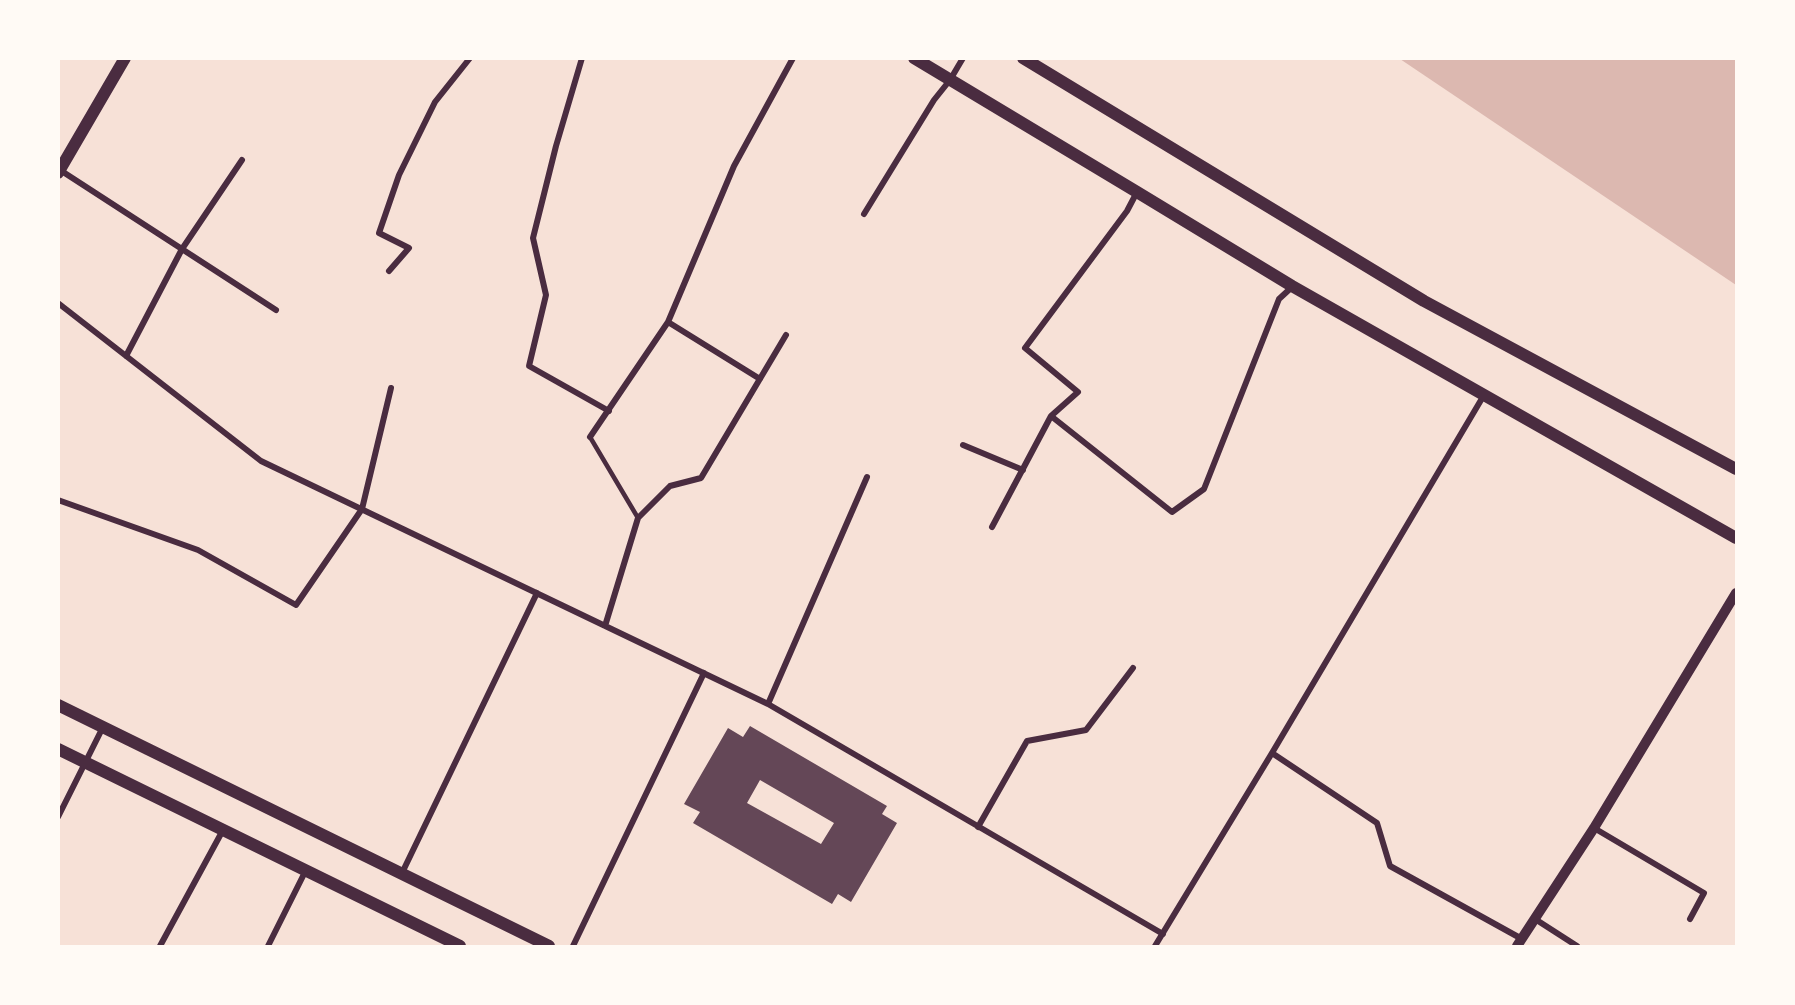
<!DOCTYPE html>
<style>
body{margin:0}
#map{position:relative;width:1795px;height:1005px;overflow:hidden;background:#f7e1d7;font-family:Jost,sans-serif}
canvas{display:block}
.frame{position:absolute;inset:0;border:60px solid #fffaf5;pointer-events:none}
</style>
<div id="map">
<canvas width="1795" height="1005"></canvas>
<div class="frame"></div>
</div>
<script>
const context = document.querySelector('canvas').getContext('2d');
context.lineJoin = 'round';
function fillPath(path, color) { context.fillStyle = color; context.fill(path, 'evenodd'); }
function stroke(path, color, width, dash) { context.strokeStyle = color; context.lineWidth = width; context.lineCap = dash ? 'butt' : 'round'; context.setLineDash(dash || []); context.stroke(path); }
const water = new Path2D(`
 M1400,59H1736V285Z`);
const building = new Path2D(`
 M750,726L887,806L882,814L897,823L851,902L838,894L832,904L693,823L700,812L684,804L728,728L743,737ZM760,780L834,823L821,844L747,803Z`);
const service = new Path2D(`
 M590,437L638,518`);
const minor = new Path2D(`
 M582,58L556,146L533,238L546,295L529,366L609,411
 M60,170L276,310
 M864,214L934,100L950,80L963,58
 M389,271L409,248L379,233L399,175L435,102L470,58
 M58,303L261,461L768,704L1163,934
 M668,322L760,379
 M126,356L182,249L242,160
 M1051,416L1172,512L1204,489L1279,299L1292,287
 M590,437L668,322L734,166L793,58
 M963,445L1023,470
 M58,500L198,550L296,605L362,509L391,388
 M992,527L1051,416L1078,392L1025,348L1127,211L1137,192
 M605,626L638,518L670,486L701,478L786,335
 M768,704L867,477
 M1272,753L1377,823L1390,866L1522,939
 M58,817L103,727
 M978,827L1027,741L1086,730L1133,668
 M1594,828L1704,893L1690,919
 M402,873L537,593
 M1535,919L1577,946
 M160,946L223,830
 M268,946L306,870
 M573,946L704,673
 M1155,946L1272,753L1484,395`);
const tertiary = new Path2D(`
 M1517,946L1594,828L1736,593`);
const secondary = new Path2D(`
 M914,58L1137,192L1292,286L1736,538
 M1023,58L1424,301L1736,469
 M58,173L125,58
 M58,705L549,946
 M58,749L460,946`);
fillPath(water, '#dcb8b0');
fillPath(building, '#644757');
stroke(service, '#4a2c40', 4.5);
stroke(minor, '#4a2c40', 6);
stroke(tertiary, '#4a2c40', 10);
stroke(secondary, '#4a2c40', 12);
</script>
